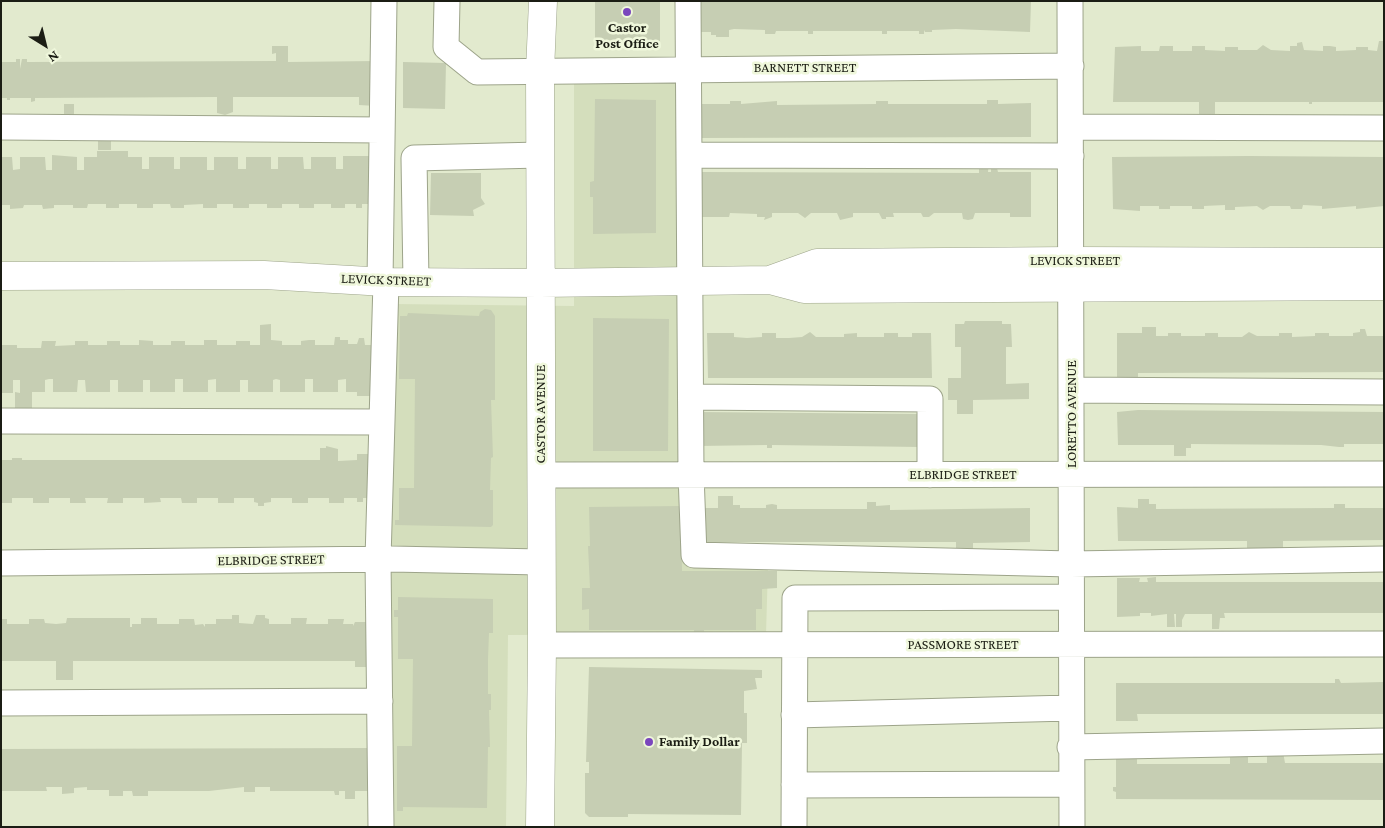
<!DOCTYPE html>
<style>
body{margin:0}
#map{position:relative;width:1385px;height:828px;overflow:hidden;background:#e2eace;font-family:"Crimson Pro",serif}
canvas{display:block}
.frame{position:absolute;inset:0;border:2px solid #1b1d14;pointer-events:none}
.north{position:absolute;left:20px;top:20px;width:50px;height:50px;-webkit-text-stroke:4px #eff7db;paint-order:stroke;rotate:144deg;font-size:14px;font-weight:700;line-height:20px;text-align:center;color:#1b1d14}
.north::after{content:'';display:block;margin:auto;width:18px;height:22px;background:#1b1d14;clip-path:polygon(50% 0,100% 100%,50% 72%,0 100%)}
</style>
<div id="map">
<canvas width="1385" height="828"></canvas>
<div class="frame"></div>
<div class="north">N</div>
</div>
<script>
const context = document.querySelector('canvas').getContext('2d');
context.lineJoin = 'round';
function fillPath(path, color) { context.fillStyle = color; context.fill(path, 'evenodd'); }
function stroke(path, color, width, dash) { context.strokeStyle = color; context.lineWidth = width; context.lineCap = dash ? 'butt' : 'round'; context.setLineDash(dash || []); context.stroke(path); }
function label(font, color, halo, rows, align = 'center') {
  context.font = font + ' "Crimson Pro",serif'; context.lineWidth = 5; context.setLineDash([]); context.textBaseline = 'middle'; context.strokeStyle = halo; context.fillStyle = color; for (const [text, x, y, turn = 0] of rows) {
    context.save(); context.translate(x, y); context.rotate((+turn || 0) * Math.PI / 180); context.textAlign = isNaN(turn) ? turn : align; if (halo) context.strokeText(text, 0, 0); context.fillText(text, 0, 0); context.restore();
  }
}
const built = new Path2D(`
 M681,83L687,564L768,566L766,634L508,635L506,827H388L393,304L574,306V84Z`);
const building = new Path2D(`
 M595,1H660V43H595Z
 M697,1H1031L1030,32L956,29L932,30V32H925L924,30V34H919V31H887V34H882V31H813V34H808V31H776L775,34H765V30L734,29L729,30V37H716V35H711V32H697Z
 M1379,41H1384V102H1312V104H1309V102H1215V120L1199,119V102H1113L1115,47L1141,46V51H1159L1160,46H1173V51H1192V46H1205V50L1225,51V47H1238V50H1257L1263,45L1271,50L1290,51V46H1297V43L1302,42L1304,50L1323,51V46H1330L1336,47V51L1356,50V47H1368V50L1377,51Z
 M272,46H288V62L376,61V106L359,105V97H233V112L225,115L217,113V97L35,98V101L31,102V98H10V100H7V98H1V62H16V59H20V69L22,59H27V62L276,61V53L272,54Z
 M403,62L446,63L445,109L403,108Z
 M595,99L656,100V233L593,234V197H590V182L594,181Z
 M987,100H998V104L1031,103V137L697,138L698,104H730V101H741V104L777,101V105L876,104V101H888V104H987Z
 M64,104H74V121H64Z
 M98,140H111V150H98Z
 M97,151H128V157H142V169H149V157H174V169H180V157H207V170H214V157H238V169H246V157H271V169H278V157H303L304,169H311V157H336V169H343V156H374L373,204H362V208H356V204H345V208H331V204H314V208H299V204H282V208H267V204H249V208H233V204H217V208H203V204L184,205V208H171L170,204H153V208H137V204H119V208H106V204H88L87,208H73V205H54V208L43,209L42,205H24L23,208L10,209V205H1V157H12L13,170L20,169V157H45L46,170H52V155L77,157V170H84V157H97Z
 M1249,156L1384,157V206L1356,209V206L1322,209V206L1303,205L1302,209H1291L1290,206H1270L1263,210L1257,206L1235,207V210H1225V205L1204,206V209H1192V206H1170V209H1159V206H1140V211L1113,209L1112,157Z
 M989,161L988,172H991V168H997L998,172H1031V217H1010V213H975L973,219L968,220L963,219L962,213H934L929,217H923L921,213H893L894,217H886V219H882L879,213H853V217L840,220L837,213H811L805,218L798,213H772V217L764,220L765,217H757V214L730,213L729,217H702V172L979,173V162Z
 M431,173H481V198L485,204L473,210L474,216L430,215Z
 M485,309L491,310L495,316V400H491L493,457L491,458L490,490H493V525L491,527L395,525V520H399V488H414L415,379H399L400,316H407L408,313L479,316L480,312Z
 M593,318L669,319L668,451H593Z
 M965,321H1002V324H1011L1012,347H1006V384L1029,383V399L973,400V414H957V400H948V378H961V347H955V324H964Z
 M271,324V340L282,341V345H301V341L309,340H315V345H334L335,337H340V340H348V344H357L359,338H364L365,345H375L372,396H357V392H346V379L338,380V392H313V379H305V392H280V380L276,379L273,380V392H248V380H240V392H216V379L208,380V392H183V379H175V392H150V380H143V392H118V380H110V392H86L85,380H78L77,392H53V379H49L45,380V392H32V410H15V392L20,393V380H13V393H1V345H17V348H41L42,341H56L55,346L75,345V341H88V345H107V341H120V345H139V340L153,341V345H171V341H185V345H204V340H217V345H236V341H250V345H260V325Z
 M1142,327H1156V336H1168V333H1181V336H1205V333H1218V337H1242L1249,332L1257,336H1279V333H1292V337L1315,336V333H1329V336H1353V333L1360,332V329H1365L1367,336H1384V372L1138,373V377H1117V333H1142Z
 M810,332L816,337H844V334L857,333V337H884V333H898V337H912V333H931L932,378H708L707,333H734V337L747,338L762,337V333H776V338H789L802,337Z
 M1138,410L1384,412V444H1344V447H1339L1321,445L1191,444V448H1186V456H1174V445H1118L1117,412Z
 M698,412L920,414V447L772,445V448H767V445L698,446Z
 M326,446L338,449V461L357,460V454H373L374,498H363V502H357V498H344V503H329V498H308V503H292V498H271V502L264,503V506H258V503L254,502V498H234V503H218V498H197V503H182L181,498H160L161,502L144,503V498H123V503H107L108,498H85L86,503H70V498H49V503H33V498H12V503H1V460H12V458H22V460H320V448H326Z
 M718,496H733V505H740V508H766V505L772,504L777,505V509H867V502H876V506L890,505V510L1030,508V542L973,543V552H956V542H697V508H718Z
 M1138,499H1149V504H1156V509L1334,508V504H1345V508H1384V540L1283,541V554L1247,553V541H1118L1117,507L1138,508Z
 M681,506L682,571H777V588L762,589V609H756V630H704V633H694V630H589V609L582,610V588H590L588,546H590L589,507Z
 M1156,577V582H1384V613H1224L1225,618H1220L1219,629H1212V614H1185L1182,620V627H1176V614H1174L1175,627H1167V614L1151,616V613H1140V616L1117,617V578H1140L1139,582H1148L1147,578Z
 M398,597L493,599V633H489L488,659V694H491V710H489L490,747H488L487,808L403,807V811H397V746H412L413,659H398V617H394V610H398Z
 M232,615H239V623L253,624L256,615H265V618L269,619V624H291V618H307L306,624H328V619H344L343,624H353V626L355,622H368L372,667H355V661H73V680H56V661H1V619H7V624H29V619H44L45,623L56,624L66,623L67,618H130V627H132V624H141V618H157V624H179V619H194L195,625L203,624L205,627V624H216V619H232Z
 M589,667L762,670V678H755L757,689L744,691V713H747V743H742L741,815L628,814V817H589L585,813V773H589V762H586Z
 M1335,679H1339L1341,683L1384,682V714H1137L1138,721H1116V683H1335Z
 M372,748V791H355V799H345V791H339V795H335L334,791H270V787H255V792H244V787L209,791H148V796H133L132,791H123V796H109V790H87V787L74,788V793L62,794V787H46L47,791H1V749Z
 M1267,752H1283L1285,763H1384V800L1116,799V792L1113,791V787H1116V759H1137V764H1230V755L1248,754V763H1267Z`);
const minor = new Path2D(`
 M447,1L446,47L477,72L1071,66
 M688,1L691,474L694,555L1071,564L1384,559
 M1070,1L1072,827
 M1,127L382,130
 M1071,127L1384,128
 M689,155L1071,156
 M380,281L384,1
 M416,282L414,158L540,155
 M1071,390L1384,392
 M691,397L930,399V475
 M1,421L382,422
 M542,475L1384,474
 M1,563L391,559L541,562
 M542,645L1384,644
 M1,703L380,701
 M794,715L1070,708
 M1070,747L1384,741
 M794,785L1071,784
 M381,827L378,559L386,282
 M794,827L795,598L1070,597`);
const major = new Path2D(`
 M1,276L264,275L386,282L540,283L770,280L804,289L1384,286
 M770,280L817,263L1072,261L1384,262
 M540,827L542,645L540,71L543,1`);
const markers = [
 [627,12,5,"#7a46bd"],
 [649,742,5,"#7a46bd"]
];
const poiNames = [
 ["Castor",627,28],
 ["Post Office",627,44],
 ["Family Dollar",659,742,"left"]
];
const streetNames = [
 ["BARNETT STREET",805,68],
 ["LEVICK STREET",1075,261],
 ["LEVICK STREET",386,280,2],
 ["CASTOR AVENUE",541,414,-90],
 ["LORETTO AVENUE",1072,414,-90],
 ["ELBRIDGE STREET",963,475],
 ["ELBRIDGE STREET",271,560,-1],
 ["PASSMORE STREET",963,645]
];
fillPath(built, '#d4debc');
fillPath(building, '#c6ceb3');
stroke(minor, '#9da48a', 27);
stroke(major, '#9da48a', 29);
stroke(minor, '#fff', 25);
stroke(major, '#fff', 28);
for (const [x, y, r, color] of markers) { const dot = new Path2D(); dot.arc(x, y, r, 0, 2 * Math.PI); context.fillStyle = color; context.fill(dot); stroke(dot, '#eff7db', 2); }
label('bold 14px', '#1b1d14', '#eff7db', poiNames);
label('14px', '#1b1d14', '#eff7db', streetNames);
</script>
